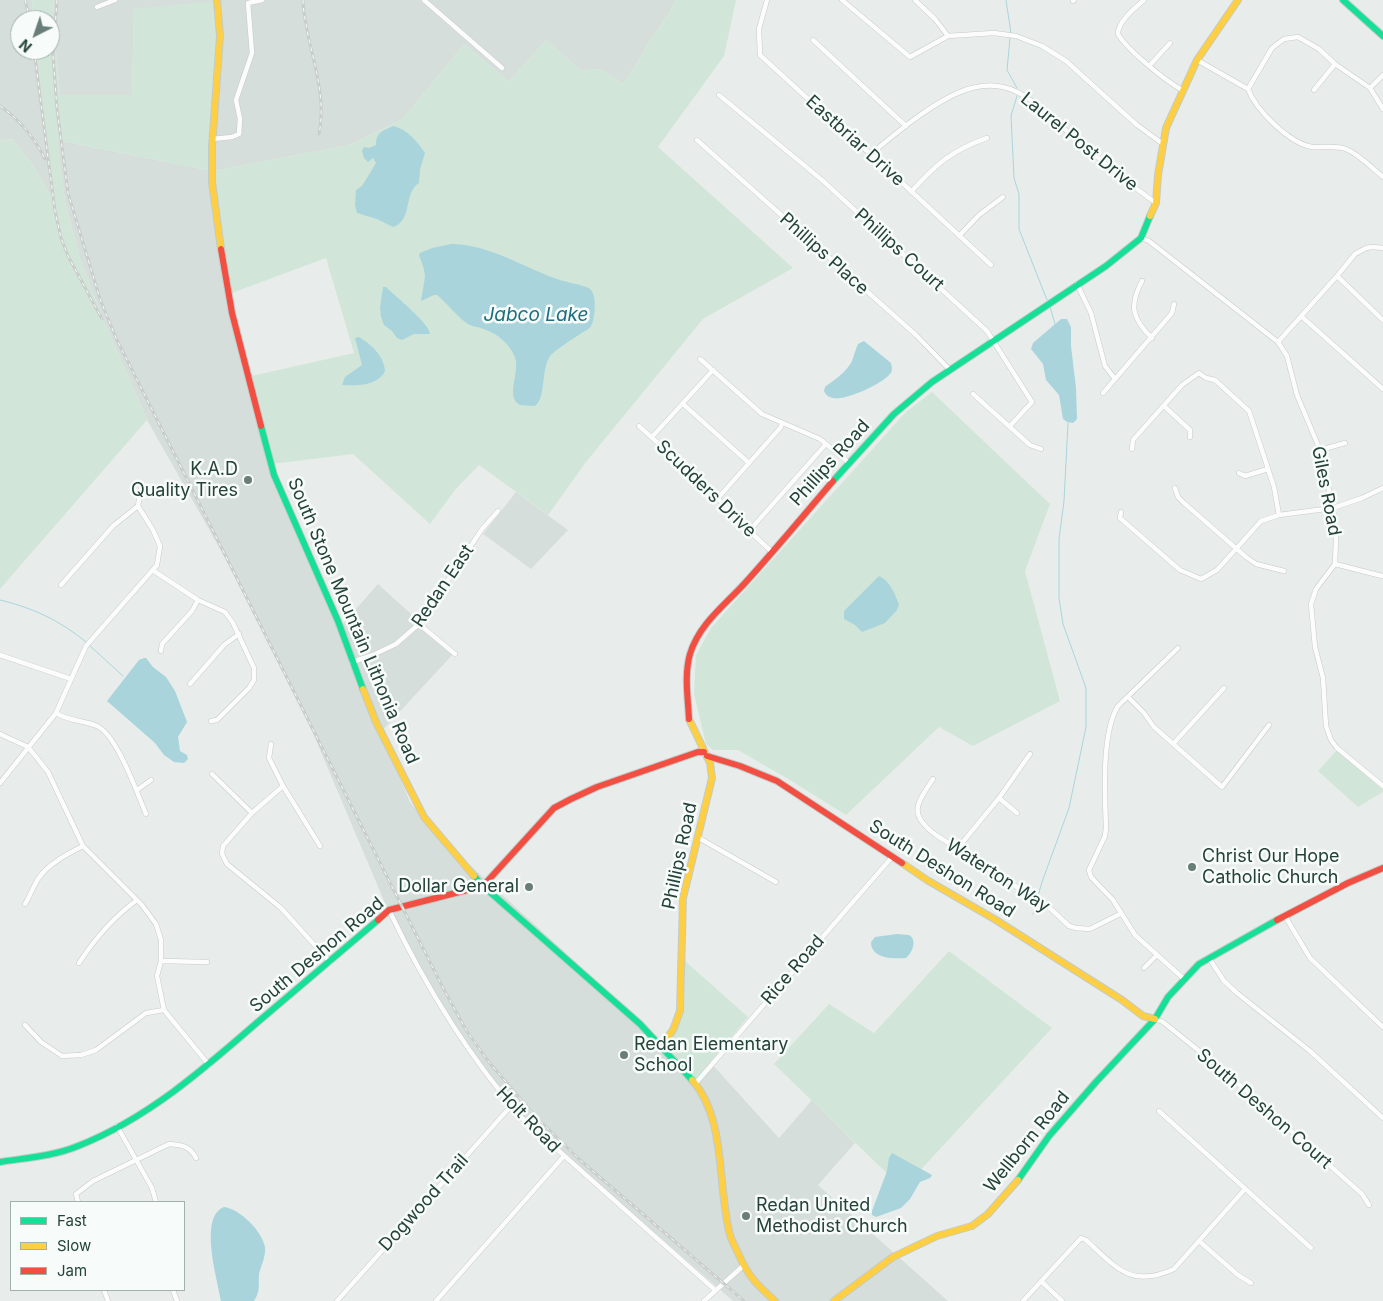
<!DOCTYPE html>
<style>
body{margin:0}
#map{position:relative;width:1383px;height:1301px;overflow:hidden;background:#e8edeb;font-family:Inter,sans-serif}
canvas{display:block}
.legend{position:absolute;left:10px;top:1201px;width:175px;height:90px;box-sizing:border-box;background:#f7fbf9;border:1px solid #a3b1ad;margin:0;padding:6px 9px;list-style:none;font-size:15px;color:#24423a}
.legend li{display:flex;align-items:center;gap:10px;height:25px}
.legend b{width:25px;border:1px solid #a3b1ad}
.north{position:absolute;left:10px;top:10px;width:50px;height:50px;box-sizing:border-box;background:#f7fbf9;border:1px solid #a3b1ad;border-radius:50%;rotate:221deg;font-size:14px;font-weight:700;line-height:20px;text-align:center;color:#24423a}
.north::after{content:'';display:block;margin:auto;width:18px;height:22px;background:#697e78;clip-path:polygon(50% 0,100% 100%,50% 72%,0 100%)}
</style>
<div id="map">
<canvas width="1383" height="1301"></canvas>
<ul class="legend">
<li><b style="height:6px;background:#16e098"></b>Fast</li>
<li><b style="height:6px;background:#ffcf43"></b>Slow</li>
<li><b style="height:6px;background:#f24e42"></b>Jam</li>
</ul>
<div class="north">N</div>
</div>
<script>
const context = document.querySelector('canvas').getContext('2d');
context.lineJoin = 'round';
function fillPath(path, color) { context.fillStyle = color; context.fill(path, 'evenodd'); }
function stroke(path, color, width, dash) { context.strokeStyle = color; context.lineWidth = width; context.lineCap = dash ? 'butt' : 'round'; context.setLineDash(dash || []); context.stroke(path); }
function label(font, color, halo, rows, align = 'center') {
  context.font = font + ' Inter,sans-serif'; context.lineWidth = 5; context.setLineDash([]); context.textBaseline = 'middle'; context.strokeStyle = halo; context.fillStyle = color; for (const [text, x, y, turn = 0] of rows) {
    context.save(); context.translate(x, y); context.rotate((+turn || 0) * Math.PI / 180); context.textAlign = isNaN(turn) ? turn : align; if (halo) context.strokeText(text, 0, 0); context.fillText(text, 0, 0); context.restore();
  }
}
const built = new Path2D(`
 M0,0H32L34,20H20V50H37L54,202L34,167L12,139L0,141Z
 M54,0H676L668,15L652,38L624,84L600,69L581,71L546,40L509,82L464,44L403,119L350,145L213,171L229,294L247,377L272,464L341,626L378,584L454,653L381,732L410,802L436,834L667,1046L695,1079L710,1062L779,1138L812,1100L855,1143L818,1185L948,1301H733L523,1118L476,1061L445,1016L390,915L307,719L240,584L147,420L103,319L80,259L65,202L57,140L212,171L134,9L132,95H60L53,17Z
 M516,492L568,530L531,569L483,534Z`);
const green = new Path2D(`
 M32,0H54L53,17L60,95H132L134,9L216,1L222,40L213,171L350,145L403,119L464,44L509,82L546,40L581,71L600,69L624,84L652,38L668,15L676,0H736L724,56L658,147L793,268L703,319L586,462L548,515L479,465L455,490L430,524L353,454L272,464L247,377L354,353L326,258L229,294L212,171L58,140L65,202L80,259L103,319L147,420L0,589V141L12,139L34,167L53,200L37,50H50V20H34Z
 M932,392L1050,504L1025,571L1060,701L973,746L939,727L846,815L790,780L738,750H713L706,744L694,694L696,655L711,628L906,412Z
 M1337,750L1383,790V792L1358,807L1318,771Z
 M949,951L1052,1028L903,1189L774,1064L829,1004L874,1033Z
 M685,961L748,1017L696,1079L667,1046C688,1015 684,997 685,961Z`);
const water = new Path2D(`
 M393,126C407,129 417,141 425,153L420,169L419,183C403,193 413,221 393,227L377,219L357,213L355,205L356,190L362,186L376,163L373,158L368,162L364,158L362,151L364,147L369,148L376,145C376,132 383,131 393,126Z
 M451,244C488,244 523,267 557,279C564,282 585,285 590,289C596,294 595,308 594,315C593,324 591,329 583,332C575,338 552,351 549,358C541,371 546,398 535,406L520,405C504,396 522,370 514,355C509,344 498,334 486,330C480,327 473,327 468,324C458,318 447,303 437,295H434L421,301L425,277L424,269L419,255L420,253L432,248Z
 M383,287H386C395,296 430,324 430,334H414L402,340L397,338L392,331L384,325L381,317L380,307Z
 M1061,319H1067L1071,327V346L1076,388L1077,419L1073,423L1067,422L1063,419L1059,395L1046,380L1043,364L1031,349L1033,343Z
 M359,337C372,345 384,356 385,371C378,386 356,386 342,385L345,377L362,365L355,338Z
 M864,341L891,363C892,367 893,371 890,374C882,384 845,401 833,398C828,397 826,395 824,391L825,387C834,380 845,373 851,363C854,357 855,350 858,344Z
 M879,576C890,581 895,594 899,605L897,610L885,623L862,632L855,625L844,619V611Z
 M144,658H146L153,667L166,677L175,691L187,722L178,737L180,751L187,755L188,759L184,763L174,762L164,755L155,743L107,701L139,660Z
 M897,934L909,935C918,940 912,953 906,958C893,959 871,959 871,942L875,937Z
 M892,1153L932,1175L930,1178L920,1182L910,1199L901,1208L876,1217L872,1215V1211L887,1171L889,1158Z
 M224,1207C240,1209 262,1231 265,1247C266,1257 261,1265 259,1274C258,1286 261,1290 254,1301H221C218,1281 198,1217 224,1207Z`);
const stream = new Path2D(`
 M1006,0L1011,33
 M1010,38L1007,70L1017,88
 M1017,96L1011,116L1014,178L1019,194V229L1047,300
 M1050,307L1055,324
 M0,600C33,608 59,620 86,642
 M89,645L123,676
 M1033,914L1042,882L1069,808L1086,727V688L1063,624L1059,598V539L1064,501L1068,423`);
const street = new Path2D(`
 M424,0L502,68
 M767,0L759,29L760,55L854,141L871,154L991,265
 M842,0L910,57L948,36L994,33L1016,36L1042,46L1066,61L1137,125L1163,144
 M915,0L935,19L948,36
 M1144,0C1135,8 1118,21 1118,34C1127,50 1166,81 1182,90
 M1073,1L1074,0
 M97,7L115,0
 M813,40L906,126
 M1197,60L1248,89
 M1150,65L1170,43
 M1370,88L1383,75
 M1248,89L1272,48L1284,39L1298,37L1319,49L1335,64L1370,88L1383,109
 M1248,89C1256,110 1289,143 1312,147C1323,148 1336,145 1346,149C1360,155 1372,168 1383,177
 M1314,90L1335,64
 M719,95L822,180L987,331L1032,402L1010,426
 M212,139L232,137L239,134L240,119L236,100L252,53L248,3L262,0
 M697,140L916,335L950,370
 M871,154C897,132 940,96 972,88C987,84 1003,85 1017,92C1037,102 1053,119 1070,134C1098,158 1126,182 1156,203
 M911,192C935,165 952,150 987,138
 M959,236L979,215L1003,197
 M1141,238L1149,241L1278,342L1287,356L1297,395L1320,450L1333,508L1336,539L1335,564L1316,589L1311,604L1315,647L1323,678L1326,726L1331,740L1337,748L1383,786
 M1337,276L1383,320
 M1142,281C1129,305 1132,319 1152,338
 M1077,284L1091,313L1105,366L1115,379
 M1301,316L1383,389
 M1278,342L1337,276L1355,254L1366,248L1372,247L1383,248
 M700,359L762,414L820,439L849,463
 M1103,393L1172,313L1174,304
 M973,394L1030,445L1041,449
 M683,404L749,463
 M1164,406L1190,430V437
 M639,426L707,487L743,525L772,552
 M652,437L713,370
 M1132,449L1133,440L1182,385L1199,373L1206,378L1215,380L1249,411L1274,487L1279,515
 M1320,450L1345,443
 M1239,473L1245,476L1268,469
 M1175,488L1178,497L1184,503L1246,557L1256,564L1284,571
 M718,498L781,427L782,423
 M1121,512L1120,518L1128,525L1180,570L1201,579L1217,570L1261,521L1279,515L1333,508L1362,498L1383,488
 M749,531L826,444
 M1335,564L1382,576
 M154,571L198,600L225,612L233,623L254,668V680L249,688L217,720L211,721
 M61,585L113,526L138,506
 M419,624L455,654
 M1178,648L1118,706C1101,734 1105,795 1106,828L1105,836L1089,870L1091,877L1113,900L1135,935L1184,979
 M161,651L162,644L192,611L198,600
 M0,655L71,679
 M352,662L373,655L396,644L419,624L482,529L498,511
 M190,684L224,645L239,634
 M1128,697L1144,713L1154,727L1222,787L1269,725
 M56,713C71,722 83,720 97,726C117,735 137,793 146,814
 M0,734L28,747L37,758L48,772L83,846L142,905L156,924L161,940V961L157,976L164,1010L209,1065
 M271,744L269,758L283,786L320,846
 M1173,744L1224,688
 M212,774L252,813
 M933,779C916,805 908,814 936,835L1051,909L1069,926L1076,928L1090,929L1120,914
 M0,783L56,713L86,646L157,565L160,546L153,530L138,506L141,489
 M283,786L252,813L223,846L222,854L227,864L281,908L330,962
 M137,790L151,780
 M999,798L1017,813
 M699,838L776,882
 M957,849L999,798L1030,754
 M25,904C30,896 33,887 38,879C48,864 67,854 83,846
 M389,910C425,986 468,1056 523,1119L715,1290
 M1285,916L1310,958L1383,1027
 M1209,958L1224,981L1237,993L1310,1051L1383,1118
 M161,961L207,962
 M79,963C94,940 115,916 137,900
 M1144,968L1157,955
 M1155,1019L1163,1022L1218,1066L1362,1194L1369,1205
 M25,1025L41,1042L62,1056L81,1055L96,1050L146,1013L164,1010
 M695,1084L892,857
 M1159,1111L1311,1248
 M117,1126L152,1188L156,1202
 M78,1202L76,1194L93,1181L169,1144C182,1145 190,1146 196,1158
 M1199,1241L1238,1275L1251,1283
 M1041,1281L1062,1301
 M104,1290L108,1301
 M173,1290L177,1301
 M337,1301L511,1106
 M436,1301L564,1156
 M704,1301L743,1266
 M1023,1301L1081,1238L1086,1240C1116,1267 1130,1289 1174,1269L1245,1189`);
const fast = new Path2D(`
 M1343,0L1383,36
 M261,426L274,475L338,621L363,689
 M833,481L894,414L932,382L1106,266L1141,238L1150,216
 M474,876L483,886L640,1024L692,1080
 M0,1162C26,1158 54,1156 78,1146C147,1119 204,1069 259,1021C299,987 338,954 378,920
 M1018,1180L1049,1136L1096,1082L1155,1019L1168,997L1199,964L1277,920`);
const slow = new Path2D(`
 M217,0L220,36L212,147V182L221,249
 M1150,216L1156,203L1158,175L1166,128L1197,60L1238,0
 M363,689L376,722L424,817L474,876
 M902,863L927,880L996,920L1122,1000L1143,1016L1155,1019
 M661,1046L673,1030L680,1011L683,898L712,778L710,763L689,719
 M692,1080C727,1119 717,1187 730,1235C732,1241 735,1247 738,1253C748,1276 756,1284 775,1301
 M834,1301L893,1257L937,1236L972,1226L988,1214L1018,1180`);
const jam = new Path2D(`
 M221,249L232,313L261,426
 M689,719C688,698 684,675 690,654C699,624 725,605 745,583C775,550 804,515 833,481
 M707,756L740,766L777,781L902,863
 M378,920L389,910L483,886L554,808L571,799L597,787L698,752H704
 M1277,920L1348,883L1383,868`);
const rail = new Path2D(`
 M25,0L30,20
 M57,0L53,55L57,109L68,193L100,299L116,338L442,986L466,1030L488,1061L535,1116L580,1160L744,1301
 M303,0C303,11 306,23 308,35C315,67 326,101 319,134
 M34,50L55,211L61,238L68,256L102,319
 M0,106C20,120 34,137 45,159`);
const markers = [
 [248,480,5,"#697e78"],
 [1192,867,5,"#697e78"],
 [529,887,5,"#697e78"],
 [624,1055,5,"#697e78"],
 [746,1216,5,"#697e78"]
];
const streetNames = [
 ["Eastbriar Drive",855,141,42],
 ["Laurel Post Drive",1079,142,39],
 ["Phillips Court",899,250,42],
 ["Phillips Place",824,254,42],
 ["Phillips Road",830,463,-48],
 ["Scudders Drive",706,489,44],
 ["Giles Road",1326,491,79],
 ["Redan East",443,586,-56],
 ["South Stone Mountain Lithonia Road",353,621,67],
 ["Phillips Road",680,856,-78],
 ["South Deshon Road",942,869,32],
 ["Waterton Way",998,876,33],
 ["South Deshon Road",317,955,-40],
 ["Rice Road",793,970,-49],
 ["South Deshon Court",1264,1109,41],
 ["Holt Road",528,1120,46],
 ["Wellborn Road",1027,1142,-51],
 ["Dogwood Trail",424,1203,-48]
];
const poiNames = [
 ["K.A.D",238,470,"right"],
 ["Quality Tires",238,491,"right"],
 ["Christ Our Hope",1202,857],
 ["Catholic Church",1202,878],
 ["Dollar General",519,887,"right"],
 ["Redan Elementary",634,1045],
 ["School",634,1066],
 ["Redan United",756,1206],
 ["Methodist Church",756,1227]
];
const waterNames = [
 ["Jabco Lake",536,315]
];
fillPath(built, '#d6dedb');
fillPath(green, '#d1e6d8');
fillPath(water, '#a9d4db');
stroke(stream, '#a9d4db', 1);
stroke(street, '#c5cac8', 5.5);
stroke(fast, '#c3cbc8', 8);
stroke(slow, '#c3cbc8', 8);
stroke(jam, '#c3cbc8', 8);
stroke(street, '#fcfcfc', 4.5);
stroke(fast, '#16e098', 6);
stroke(slow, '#ffcf43', 6);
stroke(jam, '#f24e42', 6);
stroke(rail, '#c9cdcc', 3);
stroke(rail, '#f7fbf9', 1, [4]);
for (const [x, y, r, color] of markers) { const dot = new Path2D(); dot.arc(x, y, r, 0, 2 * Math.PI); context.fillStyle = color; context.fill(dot); stroke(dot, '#f7fbf9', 2); }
label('18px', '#24423a', '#f7fbf9', streetNames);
label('18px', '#24423a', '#f7fbf9', poiNames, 'left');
label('italic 19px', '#1c6f80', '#f7fbf9', waterNames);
</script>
